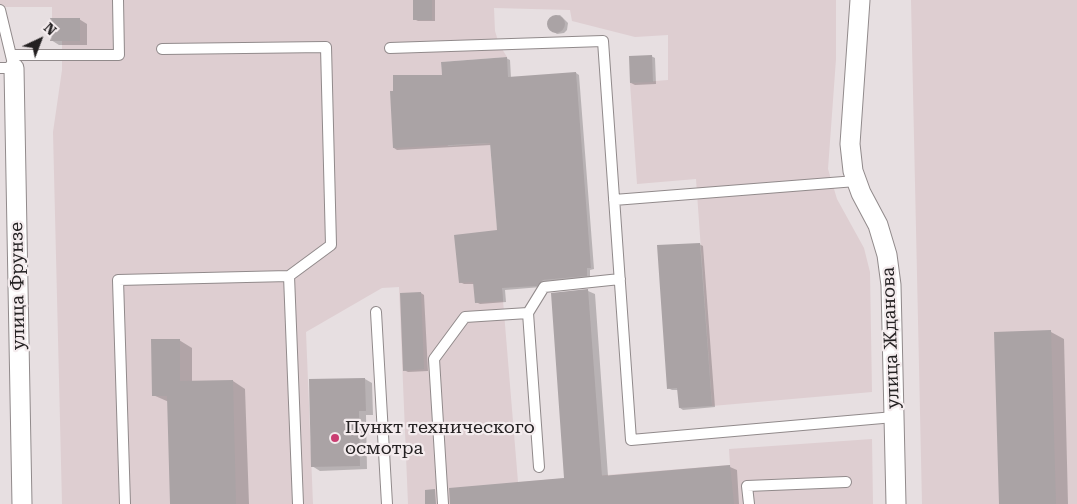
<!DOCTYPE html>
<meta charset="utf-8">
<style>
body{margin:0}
#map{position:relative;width:1077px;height:504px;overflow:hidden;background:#e7dfe1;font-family:"Roboto Serif",serif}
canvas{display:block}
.north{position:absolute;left:15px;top:15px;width:50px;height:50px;-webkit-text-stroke:4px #f4ecee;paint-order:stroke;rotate:43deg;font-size:14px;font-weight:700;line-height:20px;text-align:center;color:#242122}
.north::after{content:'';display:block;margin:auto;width:18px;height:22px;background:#242122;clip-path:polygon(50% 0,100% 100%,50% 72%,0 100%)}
</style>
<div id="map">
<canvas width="1077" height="504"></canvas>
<div class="north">N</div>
</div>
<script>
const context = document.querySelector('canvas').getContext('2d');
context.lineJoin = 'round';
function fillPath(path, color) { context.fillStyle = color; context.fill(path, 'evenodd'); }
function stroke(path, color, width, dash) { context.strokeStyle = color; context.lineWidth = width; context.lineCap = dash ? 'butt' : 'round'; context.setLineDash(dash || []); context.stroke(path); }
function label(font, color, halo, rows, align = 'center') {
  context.font = font + ' "Roboto Serif",serif'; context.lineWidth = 4.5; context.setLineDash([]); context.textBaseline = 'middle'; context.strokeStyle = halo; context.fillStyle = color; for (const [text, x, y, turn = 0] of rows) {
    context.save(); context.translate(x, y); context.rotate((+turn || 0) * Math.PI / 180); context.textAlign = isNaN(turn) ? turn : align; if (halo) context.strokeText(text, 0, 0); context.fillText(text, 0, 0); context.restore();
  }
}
const built = new Path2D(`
 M0,0H836V59L828,169L837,199L864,248L870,272L872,392L712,406L696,179L637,184L630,83L668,80V35L635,37L572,21L570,10L494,8L495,31L499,44L507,57L441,62L448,146L490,143L518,482L730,465L729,449L872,439L873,504H408L399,287L382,288L306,332L313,504H62L53,132L62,70V41H50V18H52V7H0Z
 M911,0H1077V504H922Z`);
const shadow = new Path2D(`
 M414,0H435V21H418L414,19Z
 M560,15L568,23L567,30L564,33L557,34L548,28V20L553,16Z
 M79,19L87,24V45H59L51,40Z
 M651,56L655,58L656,84L635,85L631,83Z
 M506,58L510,60L511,78L576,73L579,75L594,269L590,270V277L547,281L541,287L505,290L506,302L480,304L476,302L475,284H464L460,282L498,231L491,145L397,150L394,148L444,76Z
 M699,244L703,246L715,407L683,410L680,408L679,390H672L668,388Z
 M588,291L595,294L608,476L730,467L737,470L739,504H453L566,480Z
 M421,293L424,295L428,371L408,372L404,370Z
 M1051,332L1064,339L1068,504H1000Z
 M179,340L192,348V382L233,381L245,389L249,504H171L169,402L153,395Z
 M365,379L372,383L373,415H366L367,469L320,471L312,466Z`);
const building = new Path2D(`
 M413,0H432V20H413Z
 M547 24a9 9 0 1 1 18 0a9 9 0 1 1-18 0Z
 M50,18H80V41H50Z
 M652,55L653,82L630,83L629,56Z
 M507,57L508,77L576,72L591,268H587V276L543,280L537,286L502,288L503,301L475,303L473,282L459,283L454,235L497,230L490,143L393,148L390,91H393V75H442L441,62Z
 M700,243L712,406L679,408L677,388L667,389L657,245Z
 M588,289L602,476L730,465L734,504H450L449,488L564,478L551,293Z
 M421,292L424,369L403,371L400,293Z
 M1051,330L1056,504H999L994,332Z
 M151,339H180V381L233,380L236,504H170L167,396H152Z
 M365,378L366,411H359L360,466L311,467L309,379Z
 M435,489L436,504H425V490Z`);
const service = new Path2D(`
 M0,10L14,68H0
 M390,48L603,41L631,440L894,417
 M162,49L326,47L331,245L289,276L298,504
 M11,55H119L118,0
 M614,200L856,181
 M376,312L387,504
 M539,467L528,313L544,287L620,279
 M125,504L118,280L289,276
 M443,504L434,359L465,317L528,313
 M749,504L747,486L846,482`);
const minor = new Path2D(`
 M860,0L850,144L853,171L861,193L878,225L887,255L891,285L896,504
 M14,68L22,504`);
const markers = [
 [335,438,5,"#ca3e72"]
];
const streetNames = [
 ["улица Фрунзе",18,286,-91],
 ["улица Жданова",891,338,-92]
];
const poiNames = [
 ["Пункт технического",345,428],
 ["осмотра",345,449]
];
fillPath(built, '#deced1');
fillPath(shadow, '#0003');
fillPath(building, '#aaa3a5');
stroke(service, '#918a8b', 12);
stroke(minor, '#918a8b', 21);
stroke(service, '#fff', 10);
stroke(minor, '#fff', 19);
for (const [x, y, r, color] of markers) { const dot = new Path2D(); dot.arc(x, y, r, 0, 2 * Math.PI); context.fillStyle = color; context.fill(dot); stroke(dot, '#f4ecee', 2); }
label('18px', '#242122', '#f4ecee', streetNames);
label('18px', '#242122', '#f4ecee', poiNames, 'left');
</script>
